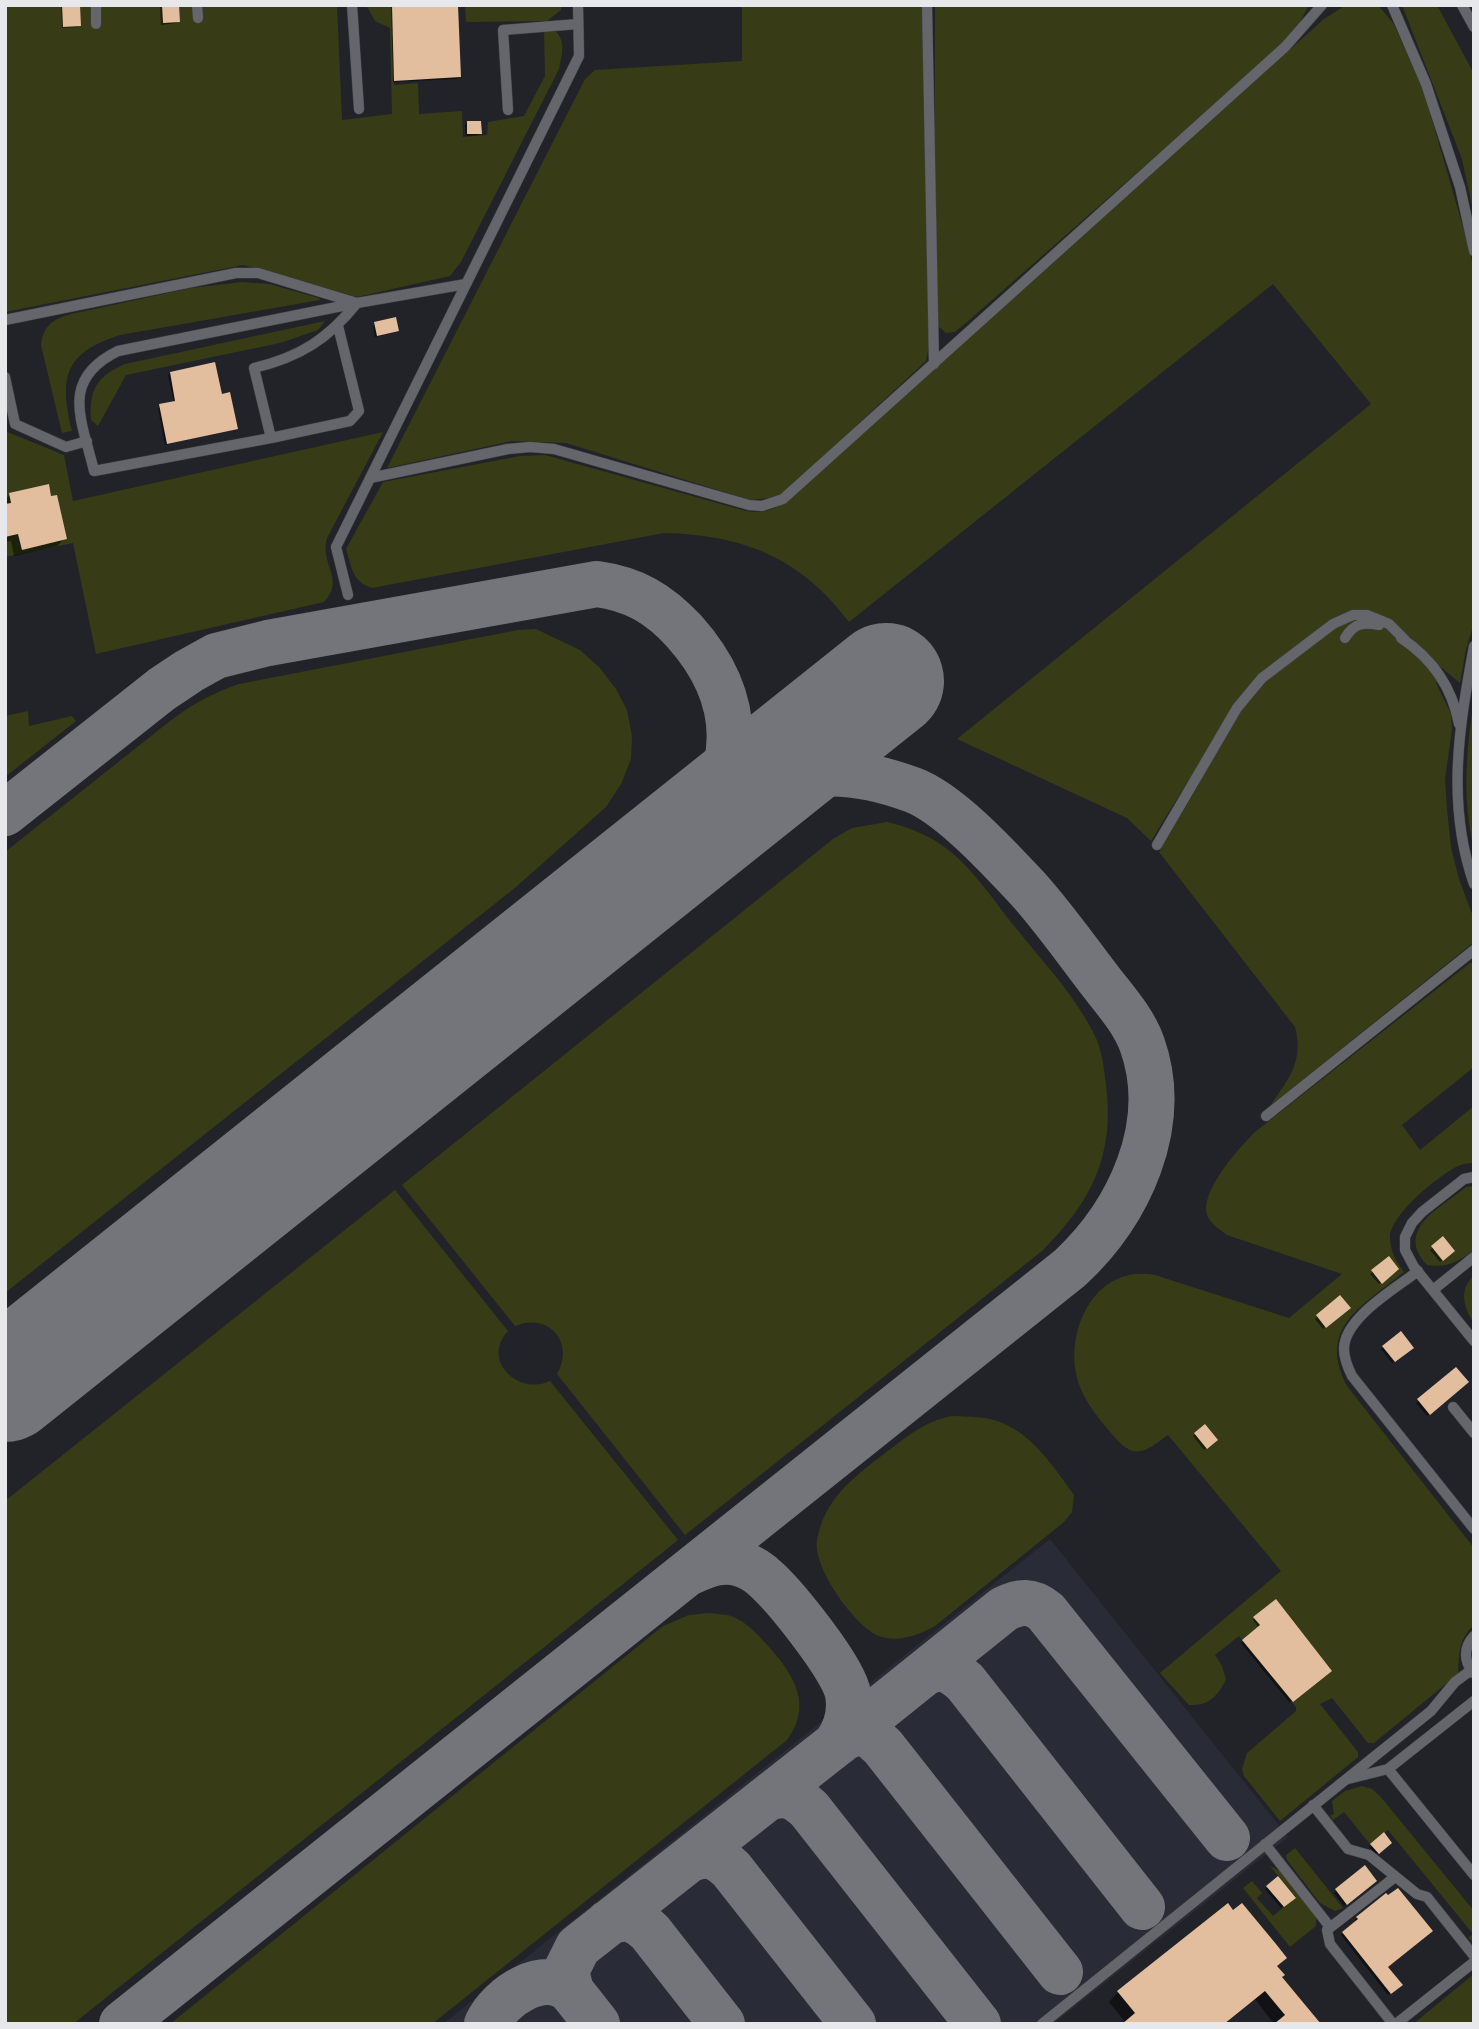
<!DOCTYPE html>
<style>
body{margin:0}
#map{position:relative;width:1479px;height:2029px;overflow:hidden;background:#222328;font-family:"Public Sans",sans-serif}
canvas{display:block}
.frame{position:absolute;inset:0;border:7px solid #e7e8eb;pointer-events:none}
</style>
<div id="map">
<canvas width="1479" height="2029"></canvas>
<div class="frame"></div>
</div>
<script>
const context = document.querySelector('canvas').getContext('2d');
context.lineJoin = 'round';
function fillPath(path, color) { context.fillStyle = color; context.fill(path, 'evenodd'); }
function stroke(path, color, width, dash) { context.strokeStyle = color; context.lineWidth = width; context.lineCap = dash ? 'butt' : 'round'; context.setLineDash(dash || []); context.stroke(path); }
const built = new Path2D(`
 M1050,1539L1288,1837L1053,2024H443Z`);
const green = new Path2D(`
 M5,5H337L342,120L392,114L390,28L375,21L366,5H393L394,85L418,83L419,114L462,111L463,137L487,135L488,122L524,116L545,76L544,30L553,29C567,40 562,54 559,69L461,262L450,276L357,297L243,265L5,312Z
 M465,5H561V10L547,21L466,22Z
 M742,5H923L929,346L926,361L779,497L750,500L566,443L512,441L387,468L585,79L595,70L742,61Z
 M935,5H1309L1296,29L1264,61L967,322L955,332L946,333L939,327L934,318Z
 M1346,5H1378L1393,23L1423,89L1470,251L1474,272V623L1466,649L1460,683L1442,668L1436,683L1451,714L1452,730L1445,779L1447,809L1451,847L1459,879L1474,919V942L1270,1106C1289,1078 1304,1062 1295,1027L1159,852L1198,786L1188,781L1151,841L1127,818L957,739L1371,404L1273,284L849,622C800,557 743,535 664,533L372,588C352,582 352,567 346,549L383,482L520,456L545,455L746,511C765,514 775,509 790,499L1324,19Z
 M1402,5H1437L1474,74V216L1462,159Z
 M242,282L269,284L319,298L320,300L120,335C64,353 59,377 72,431L62,433L41,345C43,328 51,320 67,315L191,288Z
 M325,321L318,330L280,343L126,375L98,426L91,420C89,390 96,377 125,364Z
 M5,431L64,455L73,501L383,432L327,538C319,564 346,579 324,602L96,654L73,543L5,557Z
 M536,629L580,650L600,668L616,689L627,710L632,736L631,759L621,784L606,807L516,887L5,1293V852L170,721C192,704 213,693 239,684L518,630Z
 M1474,700V849C1462,800 1466,750 1474,700Z
 M28,711L29,726L72,716L76,721L5,777V716Z
 M887,822C955,838 974,875 1015,927C1042,961 1074,994 1094,1034C1102,1049 1104,1068 1106,1085C1115,1156 1091,1202 1042,1251L685,1535L557,1374C575,1344 550,1312 515,1326L402,1185L833,839L852,828Z
 M1470,963H1474V1067L1402,1125L1420,1150L1474,1106V1163C1468,1163 1462,1164 1458,1166C1438,1176 1391,1214 1390,1237C1390,1251 1396,1261 1404,1272C1364,1305 1316,1327 1347,1386L1474,1548V1625C1458,1639 1459,1655 1458,1674L1374,1743H1368L1332,1698L1320,1704L1358,1752V1757L1280,1821L1244,1776L1242,1769L1247,1753L1296,1711V1707L1239,1636L1215,1655L1222,1666L1226,1679C1218,1696 1209,1706 1189,1705L1160,1673L1281,1571L1168,1435C1160,1440 1151,1449 1141,1451C1128,1454 1118,1441 1111,1433C1096,1415 1080,1396 1076,1373C1067,1323 1099,1264 1155,1275L1289,1318L1342,1274L1227,1235C1218,1228 1207,1222 1206,1210C1205,1186 1239,1148 1255,1132Z
 M1474,1186V1250C1458,1262 1447,1268 1427,1265C1394,1229 1441,1208 1466,1187Z
 M395,1190L508,1331C481,1360 518,1396 550,1381L678,1540L73,2024H5V1501Z
 M1474,1276V1323C1464,1308 1458,1289 1474,1276Z
 M953,1416C967,1417 983,1416 997,1421C1031,1432 1054,1467 1074,1495L1072,1512L1064,1522L935,1626C919,1635 898,1643 879,1636C854,1626 812,1566 817,1540C824,1501 850,1480 880,1457C904,1439 923,1421 953,1416Z
 M709,1613C716,1614 724,1614 731,1616C747,1622 757,1634 769,1647C794,1675 813,1705 787,1740L432,2024H170L663,1626L689,1615Z
 M1362,1786L1372,1789L1380,1796L1474,1911V1942L1468,1938L1473,1934L1388,1830L1370,1844L1344,1812L1333,1820L1330,1816L1334,1814L1332,1801L1345,1791Z
 M1295,1848L1343,1908L1335,1911L1320,1903L1287,1860L1286,1855Z
 M1270,1866L1280,1871L1316,1917V1926L1290,1947L1243,1888L1252,1881L1262,1893L1257,1898L1273,1916L1296,1897Z
 M1474,1974V2024H1413Z`);
const shadow = new Path2D(`
 M61,5H78L79,25L77,27L62,28Z
 M160,5H177L178,21L176,23L161,25Z
 M391,5H456L460,77L457,79L393,82Z
 M467,123L480,133L478,135L466,136L465,125Z
 M375,324L397,331L375,337L373,326Z
 M170,373L220,396L236,428L165,445L158,408L174,403L168,375Z
 M10,495L65,538L57,546L14,556L11,541L5,542V499Z
 M1443,1239L1453,1251L1440,1262L1430,1250Z
 M1389,1259L1397,1269L1379,1284L1370,1274Z
 M1340,1297L1349,1308L1323,1329L1315,1319Z
 M1401,1333L1412,1348L1392,1363L1381,1349Z
 M1456,1370L1467,1382L1427,1416L1416,1403Z
 M1205,1426L1216,1440L1204,1450L1193,1436Z
 M1276,1601L1329,1671L1290,1703L1241,1643L1259,1628L1253,1620Z
 M1384,1835L1390,1843L1376,1854L1369,1847Z
 M1365,1867L1375,1881L1344,1906L1334,1893Z
 M1278,1878L1294,1897L1281,1908L1265,1889Z
 M1388,1898L1386,1967L1400,1985L1388,1995L1341,1935L1357,1922L1355,1920L1357,1918Z
 M1276,1967L1280,1977L1319,2024H1274L1255,1999L1126,2023L1109,2002L1118,1992Z`);
const taxiway = new Path2D(`
 M5,813L162,689L189,671L216,656L268,643L597,584C634,589 659,604 684,631C746,700 744,775 683,843
 M923,1674C941,1664 950,1669 965,1682L1142,1907
 M842,1739C862,1728 868,1733 883,1747L1060,1972
 M836,1744L1004,1609C1020,1601 1032,1600 1046,1612L1227,1838
 M766,1799C785,1792 794,1795 809,1809L978,2024
 M689,1860C708,1852 717,1856 731,1869L853,2024
 M608,1923C627,1915 636,1919 650,1932L722,2024
 M571,1991L597,2024
 M122,2024L1070,1268C1129,1213 1171,1125 1142,1044C1133,1019 1113,998 1098,978C1075,948 1054,918 1029,890C1001,860 950,804 913,790C881,778 843,770 809,775C787,778 764,788 743,796
 M487,2024C500,1996 545,1967 571,1991L566,1971L578,1947L836,1744C846,1730 851,1712 848,1694C844,1669 787,1599 768,1581C760,1573 751,1567 741,1564C722,1558 707,1565 690,1572`);
const runway = new Path2D(`
 M5,1384L886,681`);
const building = new Path2D(`
 M62,5H80L81,26L63,27Z
 M162,5H179L180,22L163,23Z
 M392,5H458L461,77L394,81Z
 M467,121H481L482,134H467Z
 M396,317L399,331L377,336L374,322Z
 M215,362L222,394L230,392L238,429L167,444L159,404L175,401L170,372Z
 M49,484L51,496L57,495L67,539L22,550L18,534L5,537V504L11,503L9,493Z
 M1443,1236L1455,1251L1443,1261L1431,1246Z
 M1389,1256L1399,1269L1382,1284L1371,1270Z
 M1340,1295L1351,1308L1326,1328L1316,1315Z
 M1401,1331L1414,1348L1395,1362L1382,1346Z
 M1456,1367L1469,1382L1430,1415L1417,1399Z
 M1205,1424L1218,1440L1207,1449L1194,1433Z
 M1276,1599L1332,1671L1293,1702L1242,1640L1260,1625L1253,1617Z
 M1384,1832L1392,1843L1379,1854L1370,1844Z
 M1365,1865L1377,1881L1347,1905L1335,1889Z
 M1278,1876L1296,1898L1284,1907L1266,1886Z
 M1398,1888L1433,1931L1388,1967L1403,1985L1391,1994L1342,1932L1358,1919L1356,1917L1386,1893L1388,1895Z
 M1228,1903L1233,1910L1242,1903L1276,1944L1287,1958L1277,1966L1285,1975L1282,1977L1321,2024H1274L1285,2015L1265,1991L1224,2024H1122L1135,2013L1117,1991Z`);
const service = new Path2D(`
 M96,5V24
 M197,5L198,18
 M352,5L359,109
 M927,5L934,364
 M1392,5L1426,84L1460,187L1474,251
 M1462,5L1474,27
 M508,110L503,30L578,24
 M5,320L236,273H258L357,303C328,339 300,357 254,368L271,438L94,471C82,420 59,380 118,351L357,303L466,284
 M5,377L15,424L66,447L87,441
 M271,438L350,421L359,411L338,326
 M370,478L508,449L530,447L554,449L749,505L762,506L783,499L1285,47L1322,5
 M348,595L336,547L579,56L578,5
 M1345,638C1354,623 1363,622 1379,625
 M1401,638C1433,659 1452,687 1459,724
 M1474,646C1459,727 1446,804 1474,884
 M1157,845L1237,708L1262,678L1333,624L1353,615H1367L1389,624L1405,640
 M1266,1116L1474,950
 M1474,1177L1464,1179L1422,1212L1412,1223L1405,1237V1250L1414,1267L1474,1341
 M1418,1271C1395,1289 1344,1318 1344,1349C1344,1359 1348,1368 1352,1376L1474,1529
 M1433,1290L1474,1257
 M1453,1407L1474,1433
 M1473,1673C1464,1661 1463,1648 1474,1636
 M1474,1701L1388,1769L1474,1875
 M1348,1779L1388,1769
 M1313,1805L1348,1849L1369,1855L1417,1894L1427,1897L1474,1956
 M1265,1844L1330,1927
 M1042,2024L1431,1711L1455,1682L1474,1668
 M1393,2024L1330,1944L1327,1930L1395,1877
 M1396,2024L1474,1962`);
fillPath(built, '#292c36');
fillPath(green, '#373c16');
fillPath(shadow, '#0007');
stroke(taxiway, '#74757a', 46);
stroke(runway, '#74757a', 116);
fillPath(building, '#e2bd9e');
stroke(service, '#404245', 11);
stroke(service, '#64666b', 10);
</script>
